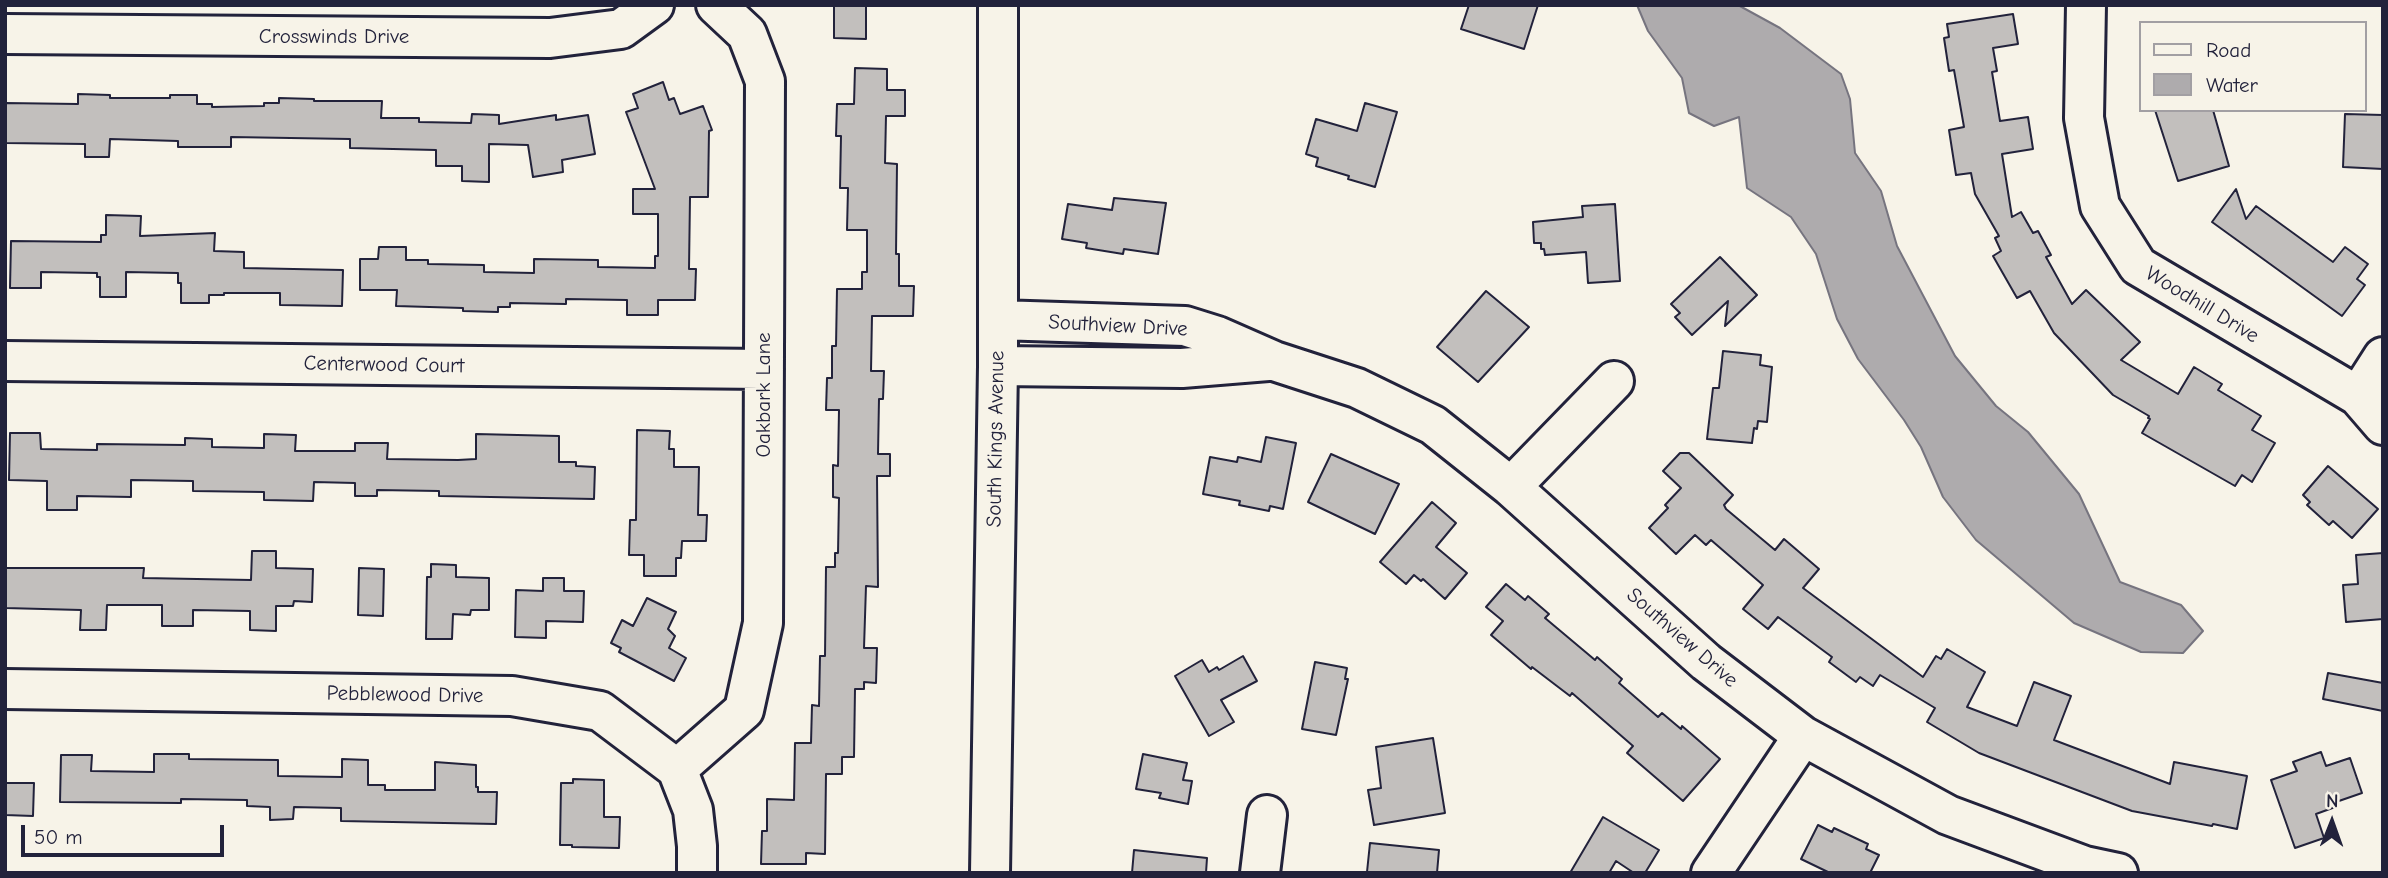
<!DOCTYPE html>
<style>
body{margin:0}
#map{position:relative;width:2388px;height:878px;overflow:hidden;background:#f7f3e8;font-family:"Comic Neue",sans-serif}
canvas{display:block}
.frame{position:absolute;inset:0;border:7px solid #22223b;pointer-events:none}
.legend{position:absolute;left:2139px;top:21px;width:228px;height:91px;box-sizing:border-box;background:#f7f3e8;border:2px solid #a29fa3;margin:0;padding:9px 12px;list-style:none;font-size:21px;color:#22223b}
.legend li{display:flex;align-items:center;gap:14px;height:35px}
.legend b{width:35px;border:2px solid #a29fa3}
.north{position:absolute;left:2297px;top:787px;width:70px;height:70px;-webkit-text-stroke:5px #f7f3e8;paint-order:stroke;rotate:1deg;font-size:19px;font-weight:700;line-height:28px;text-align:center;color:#22223b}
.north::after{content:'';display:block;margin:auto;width:24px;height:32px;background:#22223b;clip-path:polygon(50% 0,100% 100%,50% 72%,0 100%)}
.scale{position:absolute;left:21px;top:825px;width:203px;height:32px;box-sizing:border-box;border:4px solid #22223b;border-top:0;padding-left:9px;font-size:21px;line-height:24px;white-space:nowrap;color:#22223b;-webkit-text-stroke:5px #f7f3e8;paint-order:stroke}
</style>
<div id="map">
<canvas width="2388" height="878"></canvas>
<div class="frame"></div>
<ul class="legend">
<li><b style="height:9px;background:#f7f3e8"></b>Road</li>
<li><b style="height:19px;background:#aeabad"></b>Water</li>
</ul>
<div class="north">N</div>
<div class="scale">50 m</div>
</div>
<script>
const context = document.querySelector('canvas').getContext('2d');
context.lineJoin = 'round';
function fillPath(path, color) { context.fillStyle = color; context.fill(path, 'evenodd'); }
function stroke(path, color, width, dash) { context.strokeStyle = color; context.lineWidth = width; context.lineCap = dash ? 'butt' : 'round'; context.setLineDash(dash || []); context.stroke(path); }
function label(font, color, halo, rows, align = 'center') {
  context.font = font + ' "Comic Neue",sans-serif'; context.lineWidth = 5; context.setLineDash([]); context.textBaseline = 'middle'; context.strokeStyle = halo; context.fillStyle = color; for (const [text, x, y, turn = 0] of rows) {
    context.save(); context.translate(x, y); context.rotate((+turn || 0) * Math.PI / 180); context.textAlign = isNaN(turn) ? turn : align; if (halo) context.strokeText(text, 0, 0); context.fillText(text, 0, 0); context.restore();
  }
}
const water = new Path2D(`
 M1637,5H1738L1780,28L1841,74L1850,99L1855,153L1881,191L1897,246L1955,356L1996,406L2028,432L2079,494L2120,582L2181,605L2203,631L2183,653L2141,652L2074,623L1976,540L1943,497L1921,447L1904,420L1858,359L1837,319L1816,254L1791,217L1747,188L1739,117L1714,126L1689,113L1682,78L1648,31Z`);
const building = new Path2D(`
 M834,5H866V39L834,38Z
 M1469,5H1538L1524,49L1461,29Z
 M2013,14L2018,44L1993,48L1997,71L1992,72L2000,121L2028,117L2033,149L2002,154L2012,217L2021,212L2033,233L2038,231L2051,255L2046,257L2072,304L2086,290L2140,342L2121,360L2178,394L2194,367L2222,384L2218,390L2261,416L2252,430L2275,443L2252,482L2242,475L2235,486L2142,433L2150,419L2148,418L2149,416L2113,395L2054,333L2030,291L2017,298L1993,256L2001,251L1995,238L1999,236L1975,194L1971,173L1956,175L1949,130L1964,127L1954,70L1949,71L1944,38L1949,37L1947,24Z
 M855,68L887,69V90H905V116H886L885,163L897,164L896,254H899V286H914L913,316H872L871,371H884L883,399H879L878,454H890V476H877L878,587L866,586L864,648H877L876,683L864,682V689H855L854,757H842V774H826L825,854L806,853V864H761L762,831H767V799L794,800L795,743H811L812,705L819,706L820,656H825L826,567H835V553H838L839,498L833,497V465L838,466L839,410H826L827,378H832V346H836L837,289H862V272H867V230H847L848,188H840L841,136H836L837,104H854Z
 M663,82L669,100L674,98L680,114L703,106L712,130L709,131L708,197H690L689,269H696L695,300H658V315H627V300L566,299V304L510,303V307H498V312L463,311V308L396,306L397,290H360V259H378L379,247H406V260H428V264L484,265V272L534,273V259L598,260V267L655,268V256H658V214H633V189H655L626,112L638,108L633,94Z
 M78,94L110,95V98H170V95H197V104H212V107L264,106V103H279V98L314,99V101H382L381,118H419V122L471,123L472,114L499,115V124L556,115V120L588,115L595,154L562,160L563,172L533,177L528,145L489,144V182L462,181V166H436V150L350,148V139L231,137V147H178V141L110,139L109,157H85V144L5,143V103L78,104Z
 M1365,103L1397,112L1375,187L1348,179L1349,176L1316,166L1318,158L1306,154L1316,119L1357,131Z
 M2155,110H2213L2229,166L2178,181Z
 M2345,114L2383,115V169L2343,167Z
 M2236,189L2246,219L2256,206L2333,262L2345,247L2368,264L2357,279L2365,285L2342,316L2212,222Z
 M1114,198L1166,203L1158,254L1124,249L1123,254L1086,248L1087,243L1062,239L1068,204L1112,210Z
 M1615,204L1620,281L1588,283L1586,252L1545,255L1544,249H1541V243H1534L1533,222L1583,217L1582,206Z
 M106,215L141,216L140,236L215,233L214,251L244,252V268L343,270L342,306L280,305V293H224V295H209V303H181V283H178V273L126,272V297H100V277H97V273L41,272V288H10L11,241L101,242V235H106Z
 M1720,257L1757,295L1725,326L1728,301L1692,335L1675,317L1680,313L1671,304Z
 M1486,291L1529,327L1478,382L1437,347Z
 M1723,351L1761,355L1760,365L1772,367L1767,422L1758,421L1757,429L1754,428L1752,443L1707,439L1713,388H1719Z
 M637,430L670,431L669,449H674V467H699L698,515H707L706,541H682L681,558H676V576H644V555H629L630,520H636Z
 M10,433H40L41,449L97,450V444L185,445V438L212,439V447L264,448V434L296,435L295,451H355V443H388L387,459L458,460L476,459V434L559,436V462H576V466L595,467L594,499L439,496V491L377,490V496H355V483L314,482L313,501L264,500V492L193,491V481L131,480V497L77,496V510H47V481L9,480Z
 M1266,437L1296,443L1283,509L1270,506L1269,511L1239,505L1240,501L1203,494L1210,457L1237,462L1238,457L1261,462Z
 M1680,453H1689L1733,495L1724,505L1726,509L1775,550L1784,539L1819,569L1803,588L1923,677L1936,656L1941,659L1947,649L1985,672L1967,707L2017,726L2034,682L2071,696L2054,740L2170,784L2174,762L2247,776L2237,829L2213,824L2212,826L2132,811L1979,753L1927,722L1935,708L1880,675L1873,686L1860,677L1856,682L1829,662L1832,657L1778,617L1768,629L1743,609L1763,585L1711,540L1706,545L1695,535L1676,554L1649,528L1668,508L1665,505L1681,488L1663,471Z
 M1331,454L1399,484L1375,534L1308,502Z
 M2328,466L2378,509L2352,538L2333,521L2329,525L2307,505L2310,502L2303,495Z
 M1432,502L1456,523L1436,547L1467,573L1445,599L1423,579L1421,581L1414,575L1406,584L1380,562Z
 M252,551H276V568L313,569L312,602L294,601L293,606H276V631L250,630V611L193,610V626H162V605H107L106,630H80L81,610L5,608V568H144L143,578L251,580Z
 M2383,553V619L2346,622L2343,585L2358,584L2356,555Z
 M431,564L456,565V577L489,578V610H471L470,615L453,614L452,639H426L427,577H431Z
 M359,568L384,569L383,616L358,615Z
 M543,578H564V591H584L583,622L546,621V638L515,637L516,590L543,591Z
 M1506,584L1525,600L1528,596L1549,614L1545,618L1595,660L1597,657L1622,679L1619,683L1658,717L1662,713L1681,729L1682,726L1720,759L1683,801L1627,753L1633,746L1572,693L1570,696L1532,667L1531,669L1491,635L1503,621L1486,607Z
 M647,598L676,612L668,629L675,636L669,648L686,658L674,681L619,652L621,648L611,643L622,620L633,626Z
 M1243,656L1257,681L1221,700L1234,722L1209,736L1175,676L1202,660L1209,672L1217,667L1219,670Z
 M1315,662L1347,668L1345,679H1348L1336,735L1302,729Z
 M2328,673L2383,683V711L2323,699Z
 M1433,738L1445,813L1374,825L1368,790L1381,788L1376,747Z
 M2321,752L2326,766L2350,758L2362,793L2336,802L2338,806L2316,814L2324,838L2295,848L2271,780L2297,771L2293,762Z
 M154,754H189V759L278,760V776L342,777V759L368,760V785H385V790H435V762L476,765V787H478V792H497L496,824L341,821V808L294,807L293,819L270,820V807L247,806V800L181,799V803L60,802L61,755H92L91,771L154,772Z
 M1143,754L1187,763L1183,780L1192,781L1188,804L1159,798L1161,793L1136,789Z
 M573,779L604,780V817H620L619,848L572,847V845H560L561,783H573Z
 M5,783H34L33,816L5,815Z
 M1603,817L1659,850L1645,873H1634L1616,861L1609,873H1570Z
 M1818,825L1832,832L1834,828L1868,844L1866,849L1879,855L1870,873H1830L1801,859Z
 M1370,843L1439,850L1437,873L1367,872Z
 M1134,850L1207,858L1206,873H1132Z`);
const minor = new Path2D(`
 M2086,5L2084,118L2100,206L2138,266L2358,396L2383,425
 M5,34L550,38L621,29L654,5
 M998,320L1185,326L1217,336L1274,361L1357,388L1433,425L1511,487L1706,662L1803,736L1948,815L2085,866L2118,873
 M5,361L764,369
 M998,366L1182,368L1268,361
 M2358,396L2383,357
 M1511,487L1614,381
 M5,689L512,696L600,711L677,769L693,810L697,846V873
 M677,769L744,710L763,623L765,81L747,34L716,5
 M990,873L998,366V5
 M1260,873L1267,815
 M1711,873L1803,736`);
const streetNames = [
 ["Crosswinds Drive",334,37],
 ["Woodhill Drive",2202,305,31],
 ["Southview Drive",1118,326,3],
 ["Centerwood Court",384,365,1],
 ["Oakbark Lane",764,395,-90],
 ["South Kings Avenue",996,439,-89],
 ["Southview Drive",1682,638,41],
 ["Pebblewood Drive",405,695,1]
];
fillPath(water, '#aeabad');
stroke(water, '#76747f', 2);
fillPath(building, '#c2bfbd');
stroke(building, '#22223b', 2);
stroke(minor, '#22223b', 44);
stroke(minor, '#f7f3e8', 38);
label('21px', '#22223b', '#f7f3e8', streetNames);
</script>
